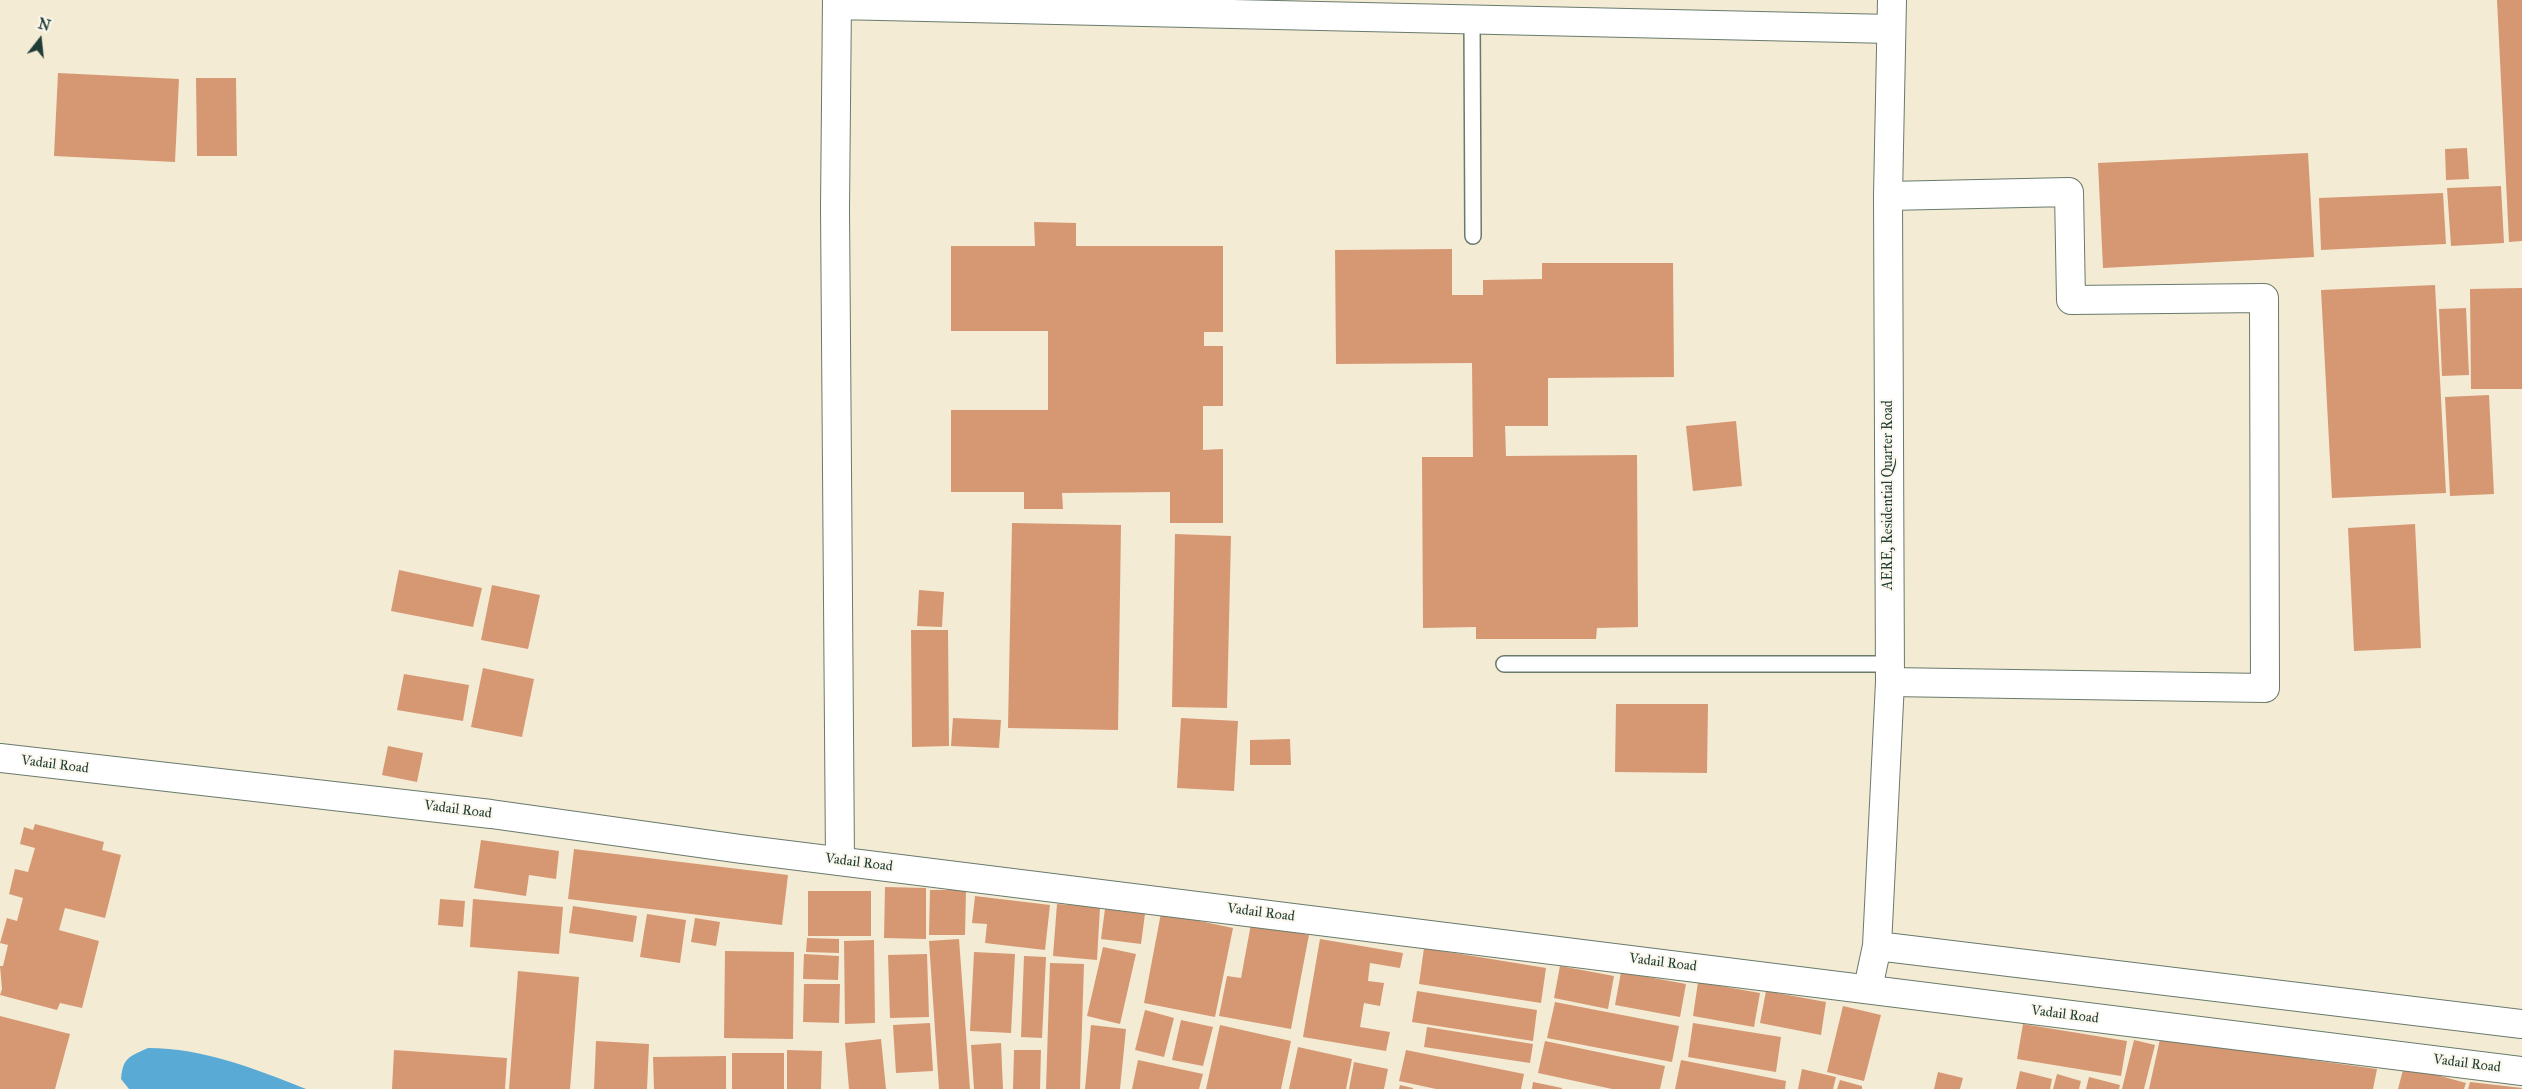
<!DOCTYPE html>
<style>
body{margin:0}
#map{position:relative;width:2522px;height:1089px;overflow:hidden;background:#f3ebd4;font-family:"IM FELL Great Primer",serif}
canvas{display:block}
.north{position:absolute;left:15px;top:15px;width:50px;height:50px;-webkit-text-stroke:4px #fbf7ec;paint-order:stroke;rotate:16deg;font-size:14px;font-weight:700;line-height:20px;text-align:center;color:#1f3d34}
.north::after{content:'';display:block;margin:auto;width:18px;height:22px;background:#1f3d34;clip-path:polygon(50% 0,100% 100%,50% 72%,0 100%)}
</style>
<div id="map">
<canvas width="2522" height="1089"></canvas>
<div class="north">N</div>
</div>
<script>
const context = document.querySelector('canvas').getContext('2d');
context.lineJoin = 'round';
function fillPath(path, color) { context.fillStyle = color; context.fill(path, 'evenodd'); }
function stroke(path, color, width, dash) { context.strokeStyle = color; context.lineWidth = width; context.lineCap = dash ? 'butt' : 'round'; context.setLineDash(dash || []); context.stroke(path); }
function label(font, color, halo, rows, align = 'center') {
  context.font = font + ' "IM FELL Great Primer",serif'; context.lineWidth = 4; context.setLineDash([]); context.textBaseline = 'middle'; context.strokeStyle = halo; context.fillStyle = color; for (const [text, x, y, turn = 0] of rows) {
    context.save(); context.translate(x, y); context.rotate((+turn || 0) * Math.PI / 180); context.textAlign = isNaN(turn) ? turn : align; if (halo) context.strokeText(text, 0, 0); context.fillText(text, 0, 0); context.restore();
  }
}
const water = new Path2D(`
 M148,1048C203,1048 256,1069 306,1089H129L121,1079C123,1057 129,1057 148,1048Z`);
const building = new Path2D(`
 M2497,0H2522V241L2509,242Z
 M58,73L179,79L175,162L54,156Z
 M196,78H236L237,156H197Z
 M2467,148L2469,179L2446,180L2445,149Z
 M2308,153L2314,257L2103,268L2098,163Z
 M2501,186L2504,243L2451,246L2447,188Z
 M2443,193L2446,244L2321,250L2319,198Z
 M1034,222L1076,223V246H1223V332H1204V346H1223V406H1203V450L1223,449V523H1170V492L1062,493L1063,509H1024V492H951V410H1048V331H951V246H1035Z
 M1452,249V295H1483V280L1542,279V263H1673L1674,377L1548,378V426H1505L1506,456L1637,455L1638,627L1597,628L1596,639H1476V627L1423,628L1422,457H1473L1472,363L1336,364L1335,250Z
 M2435,285L2446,493L2332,498L2321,290Z
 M2522,288V389H2471L2470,289Z
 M2466,308L2469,375L2442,376L2439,309Z
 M2489,395L2494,494L2450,496L2445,397Z
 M1736,421L1742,486L1693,491L1686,426Z
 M1012,523L1121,525L1118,730L1008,728Z
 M2415,524L2421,648L2354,651L2348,528Z
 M1175,534L1231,536L1227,708L1172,707Z
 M399,570L482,588L473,627L391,611Z
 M492,585L540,595L528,649L481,640Z
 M919,590L944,592L942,627L917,626Z
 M911,630H948L949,746L912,747Z
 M483,668L534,679L522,737L471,727Z
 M404,674L469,685L463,721L397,710Z
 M1616,704H1708L1707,773L1615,772Z
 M953,718L1001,720L999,748L951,746Z
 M1181,718L1238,721L1234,791L1177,788Z
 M1290,739L1291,765H1250V740Z
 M388,746L423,753L417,782L382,775Z
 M35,824L104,842L102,850L121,855L105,918L65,908L59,930L99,941L82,1008L60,1003L57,1010L0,995L2,989L0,966H3L8,945L0,943L7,918L17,921L23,898L9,894L15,869L28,872L35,848L20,844L24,827L33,830Z
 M481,840L559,851L556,879L529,875L526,896L474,888Z
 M574,849L788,875L782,925L568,899Z
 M885,887L926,888V939L884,938Z
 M930,890H966L965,935H929Z
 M808,891H871V936H808Z
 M975,896L1050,905L1045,950L985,943L987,924L972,923Z
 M440,899L465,901L463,927L438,925Z
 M473,899L563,907L559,954L470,947Z
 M1057,904L1100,907L1097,960L1053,956Z
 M573,906L637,916L633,942L569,933Z
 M1105,909L1145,914L1141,944L1101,939Z
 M1161,913L1233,928L1215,1017L1144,1003Z
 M647,914L686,920L680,963L640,957Z
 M695,918L720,922L716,946L691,942Z
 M1251,924L1309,935L1291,1029L1219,1016L1227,976L1241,978Z
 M807,938L839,939V953L806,952Z
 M959,939L970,1089H939L929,941Z
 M1320,939L1403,953L1400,968L1370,963L1368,981L1384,983L1380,1006L1364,1003L1360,1027L1390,1032L1386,1051L1303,1037Z
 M874,940L875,1023L845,1024L844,941Z
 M1103,947L1136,954L1120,1024L1087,1016Z
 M1424,948L1546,968L1541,1003L1419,984Z
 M725,951L794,952L793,1039L724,1038Z
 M974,952L1015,954L1011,1033L970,1031Z
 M804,954L839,956L838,980L803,979Z
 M927,954L929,1017L890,1018L888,955Z
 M1024,956L1046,957L1042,1038L1021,1037Z
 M1050,963L1084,964L1080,1089H1046Z
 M1560,966L1614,976L1608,1009L1554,998Z
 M518,971L579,977L570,1089H509Z
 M1621,972L1686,984L1680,1017L1615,1005Z
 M1698,982L1760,993L1754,1027L1693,1016Z
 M804,984H840L839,1023L803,1022Z
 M1417,991L1537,1010L1533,1041L1412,1022Z
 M1766,991L1826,1002L1821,1035L1760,1023Z
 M1555,1002L1679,1026L1672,1062L1547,1038Z
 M1843,1006L1881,1015L1864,1081L1827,1072Z
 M1145,1010L1174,1018L1164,1057L1135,1050Z
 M0,1016L70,1034L55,1089H0Z
 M1181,1020L1213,1027L1203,1066L1172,1060Z
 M930,1023L933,1071L896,1073L893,1025Z
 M1693,1023L1781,1037L1776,1072L1688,1057Z
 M2023,1024L2127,1041L2121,1076L2017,1059Z
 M1091,1025L1126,1029L1120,1089H1085Z
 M1220,1025L1291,1041L1281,1089H1206Z
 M1427,1027L1533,1044L1530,1063L1424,1047Z
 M881,1039L886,1089H849L845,1043Z
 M2160,1039L2377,1069L2373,1089H2149Z
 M2134,1040L2155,1045L2144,1089H2122Z
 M596,1041L649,1044L647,1089H594Z
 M1545,1041L1665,1066L1660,1089H1612L1538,1073Z
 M1001,1043L1003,1089H974L971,1045Z
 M1298,1047L1352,1059L1346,1089H1289Z
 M394,1050L507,1058L505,1089H392Z
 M787,1050L822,1051L821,1089H787Z
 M1014,1050H1041L1040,1089H1013Z
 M1406,1050L1524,1074L1521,1089H1436L1399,1081Z
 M732,1053H784V1089H732Z
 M726,1056V1089H654L653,1057Z
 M1138,1060L1203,1074L1199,1089H1132Z
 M1681,1060L1786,1081L1785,1089H1675Z
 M1354,1062L1388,1069L1384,1089H1349Z
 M2404,1066L2466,1083L2464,1089H2398Z
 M1802,1069L1836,1077L1833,1089H1798Z
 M2020,1071L2052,1079L2050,1089H2016Z
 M1938,1072L1963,1078L1960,1089H1934Z
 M2057,1074L2081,1081L2079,1089H2053Z
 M2089,1077L2120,1085L2119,1089H2086Z
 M1840,1080L1862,1086V1089H1837Z
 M1533,1082L1562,1088V1089H1532Z
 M2470,1082L2522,1088V1089H2468Z
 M1400,1085L1413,1088V1089H1399Z`);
const lane = new Path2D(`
 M1472,19L1473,236
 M1504,664H1890`);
const street = new Path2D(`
 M837,0L835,208L840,861
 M837,5L1891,29
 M1888,196L2069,192L2071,300L2264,298L2265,688L1890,682
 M1877,946L2522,1024
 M1868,988L1877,946L1890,682L1888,196L1892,0`);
const secondary = new Path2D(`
 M0,758L491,814L741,849L2522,1071`);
const streetNames = [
 ["AERE, Residential Quarter Road",1889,495,-90],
 ["Vadail Road",55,765,7],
 ["Vadail Road",458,810,7],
 ["Vadail Road",859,863,7],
 ["Vadail Road",1261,913,7],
 ["Vadail Road",1663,963,7],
 ["Vadail Road",2065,1015,7],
 ["Vadail Road",2467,1064,7]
];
fillPath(water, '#59aad4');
fillPath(building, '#d69873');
stroke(lane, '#697a6c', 18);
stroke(street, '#697a6c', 30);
stroke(secondary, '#697a6c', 30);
stroke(lane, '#fff', 15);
stroke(street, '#fff', 28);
stroke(secondary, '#fff', 28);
label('14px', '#1f3d34', '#fbf7ec', streetNames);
</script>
